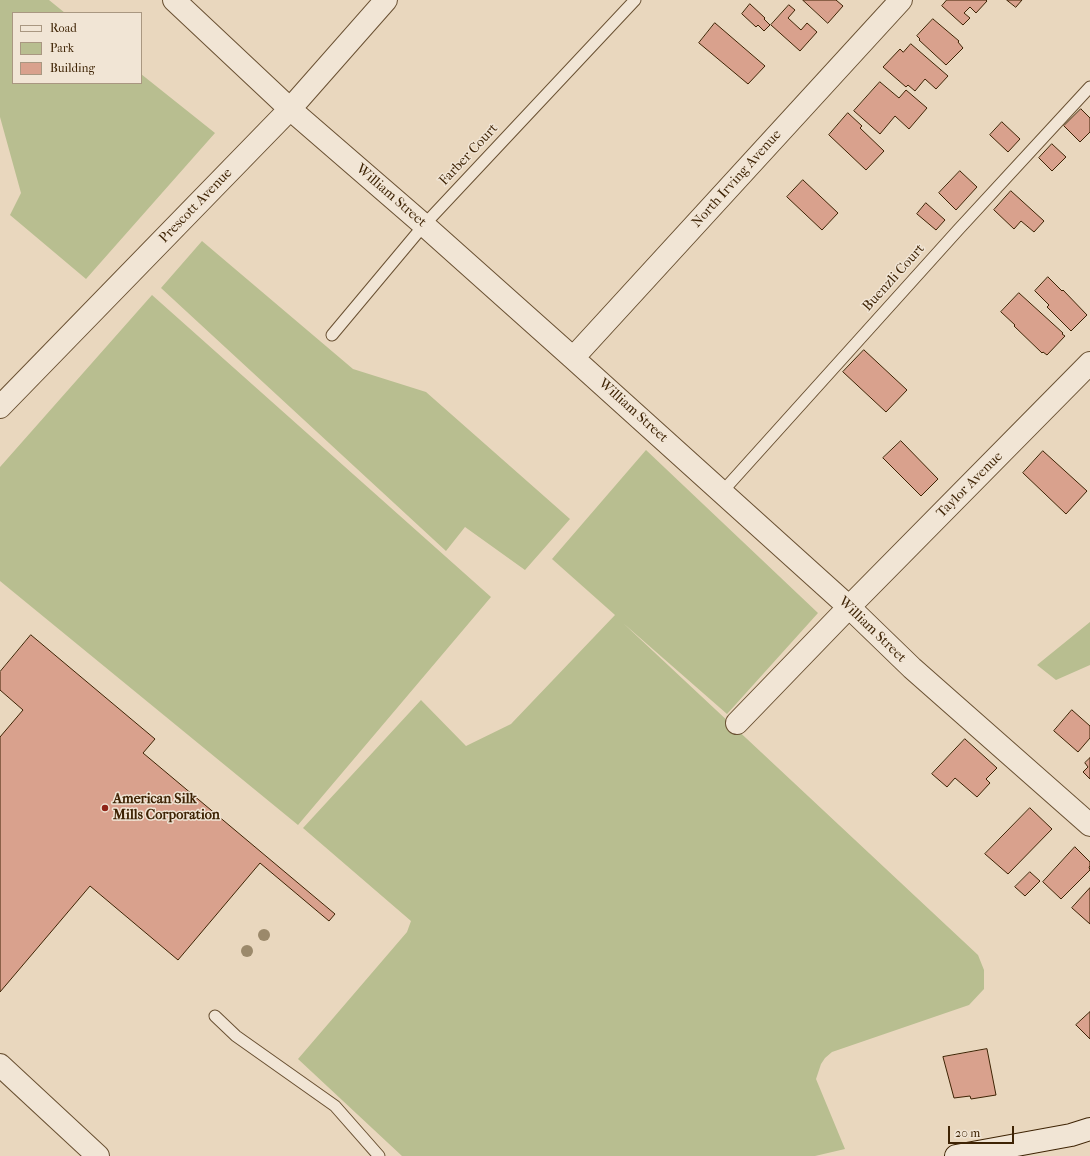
<!DOCTYPE html>
<style>
body{margin:0}
#map{position:relative;width:1090px;height:1156px;overflow:hidden;background:#e9d7be;font-family:"IM FELL French Canon",serif}
canvas{display:block}
.legend{position:absolute;left:12px;top:12px;width:130px;height:72px;box-sizing:border-box;background:#f1e5d5;border:1px solid #a99781;margin:0;padding:5px 7px;list-style:none;font-size:12px;color:#3e2304}
.legend li{display:flex;align-items:center;gap:8px;height:20px}
.legend b{width:20px;border:1px solid #a99781}
.scale{position:absolute;left:948px;top:1126px;width:66px;height:18px;box-sizing:border-box;border:2px solid #3e2304;border-top:0;padding-left:5px;font-size:12px;line-height:14px;white-space:nowrap;color:#3e2304;-webkit-text-stroke:3px #f1e5d5;paint-order:stroke}
</style>
<div id="map">
<canvas width="1090" height="1156"></canvas>
<ul class="legend">
<li><b style="height:5px;background:#f1e5d5"></b>Road</li>
<li><b style="height:11px;background:#b8be90"></b>Park</li>
<li><b style="height:11px;background:#d9a18d"></b>Building</li>
</ul>
<div class="scale">20 m</div>
</div>
<script>
const context = document.querySelector('canvas').getContext('2d');
context.lineJoin = 'round';
function fillPath(path, color) { context.fillStyle = color; context.fill(path, 'evenodd'); }
function stroke(path, color, width, dash) { context.strokeStyle = color; context.lineWidth = width; context.lineCap = dash ? 'butt' : 'round'; context.setLineDash(dash || []); context.stroke(path); }
function label(font, color, halo, rows, align = 'center') {
  context.font = font + ' "IM FELL French Canon",serif'; context.lineWidth = 3; context.setLineDash([]); context.textBaseline = 'middle'; context.strokeStyle = halo; context.fillStyle = color; for (const [text, x, y, turn = 0] of rows) {
    context.save(); context.translate(x, y); context.rotate((+turn || 0) * Math.PI / 180); context.textAlign = isNaN(turn) ? turn : align; if (halo) context.strokeText(text, 0, 0); context.fillText(text, 0, 0); context.restore();
  }
}
const green = new Path2D(`
 M0,0H49L65,13H13V83H141V74L215,133L86,279L10,215L21,193L0,117Z
 M202,241L353,369L426,392L570,519L525,570L465,527L446,551L161,288Z
 M152,295L491,597L298,825L0,581V467Z
 M646,450L818,613L727,714L623,623L978,955L984,970V989L969,1005L832,1052L825,1058L821,1064L816,1079L845,1149L815,1156H402L298,1059L407,932L411,921L303,828L421,700L466,746L511,724L615,615L552,559Z
 M1090,622V665L1056,680L1037,665Z`);
const building = new Path2D(`
 M803,0H836L843,6L828,23Z
 M947,0H986L987,1L976,13L970,7L964,13L970,18L963,25L942,6Z
 M1007,0H1022L1016,7Z
 M750,4L765,18L764,19L770,25L764,31L758,25L756,27L742,14Z
 M789,5L795,10L788,18L801,30L807,23L817,32L800,51L771,25Z
 M933,19L959,41L958,42L963,48L946,65L919,40L920,39L917,36Z
 M715,23L765,66L748,84L699,43Z
 M911,44L948,76L936,89L925,79L915,91L908,85L906,87L883,67L900,49L903,52Z
 M880,82L899,98L906,90L927,108L909,129L895,116L880,134L854,111Z
 M1081,109L1090,118V132L1080,142L1064,126Z
 M848,113L862,126L860,128L884,151L866,170L829,135Z
 M1002,122L1020,139L1008,152L990,135Z
 M1052,144L1066,157L1052,171L1039,158Z
 M960,171L977,187L956,210L939,193Z
 M803,180L838,213L822,230L787,197Z
 M1011,191L1044,221L1034,232L1021,221L1014,229L994,210Z
 M926,203L945,220L936,230L917,214Z
 M1048,277L1062,291L1063,290L1087,315L1071,331L1047,307L1049,305L1035,291Z
 M1019,293L1063,333L1062,334L1065,336L1047,355L1043,352L1042,353L1014,326L1015,325L1001,312Z
 M864,350L907,390L886,412L843,372Z
 M901,441L938,479L921,496L883,458Z
 M1043,451L1087,491L1066,514L1023,473Z
 M31,635L155,739L143,753L335,914L329,921L260,863L178,960L90,886L0,992V737L23,710L0,690V672Z
 M1072,710L1090,726V738L1078,752L1054,731Z
 M965,739L997,768L986,779L990,783L977,797L955,778L947,787L932,774Z
 M1090,758V779L1083,772L1088,767L1085,763Z
 M1030,808L1052,829L1008,874L985,854Z
 M1075,847L1090,862V866L1089,867L1090,870L1061,899L1043,882Z
 M1030,872L1040,881L1025,896L1015,887Z
 M1090,888V924L1072,908Z
 M1090,1012V1039L1076,1025Z
 M987,1049L996,1095L971,1099L970,1096L954,1098L943,1057Z`);
const lane = new Path2D(`
 M332,335L424,225L635,0
 M722,492L958,230L1090,87
 M215,1016L236,1036L335,1106L379,1156`);
const street = new Path2D(`
 M174,0L290,109L424,225L573,358L849,607L912,668L1090,825
 M573,358L901,0
 M0,407L290,109L386,0
 M737,723L849,607L1090,363
 M0,1065L98,1156`);
const secondary = new Path2D(`
 M956,1156L1071,1135L1090,1129`);
const trees = [
 [264,935],
 [247,951]
];
const markers = [
 [105,808,4,"#8f2418"]
];
const streetNames = [
 ["Farber Court",469,155,-47],
 ["North Irving Avenue",737,179,-48],
 ["William Street",391,196,41],
 ["Prescott Avenue",196,206,-46],
 ["Buenzli Court",894,278,-48],
 ["William Street",633,411,42],
 ["Taylor Avenue",970,485,-45],
 ["William Street",872,630,44]
];
const poiNames = [
 ["American Silk",113,800],
 ["Mills Corporation",113,816]
];
fillPath(green, '#b8be90');
fillPath(building, '#d9a18d');
stroke(building, '#3e2304', 1);
stroke(lane, '#695032', 13);
stroke(street, '#695032', 24);
stroke(secondary, '#3e2304', 24);
stroke(lane, '#f1e5d5', 11);
stroke(street, '#f1e5d5', 22);
stroke(secondary, '#f1e5d5', 22);
context.fillStyle = '#9b896b';
for (const [x, y] of trees) { context.beginPath(); context.arc(x, y, 6, 0, 2 * Math.PI); context.fill(); }
for (const [x, y, r, color] of markers) { const dot = new Path2D(); dot.arc(x, y, r, 0, 2 * Math.PI); context.fillStyle = color; context.fill(dot); stroke(dot, '#f1e5d5', 1.5); }
label('14px', '#3e2304', '#f1e5d5', streetNames);
label('bold 14px', '#3e2304', '#f1e5d5', poiNames, 'left');
</script>
